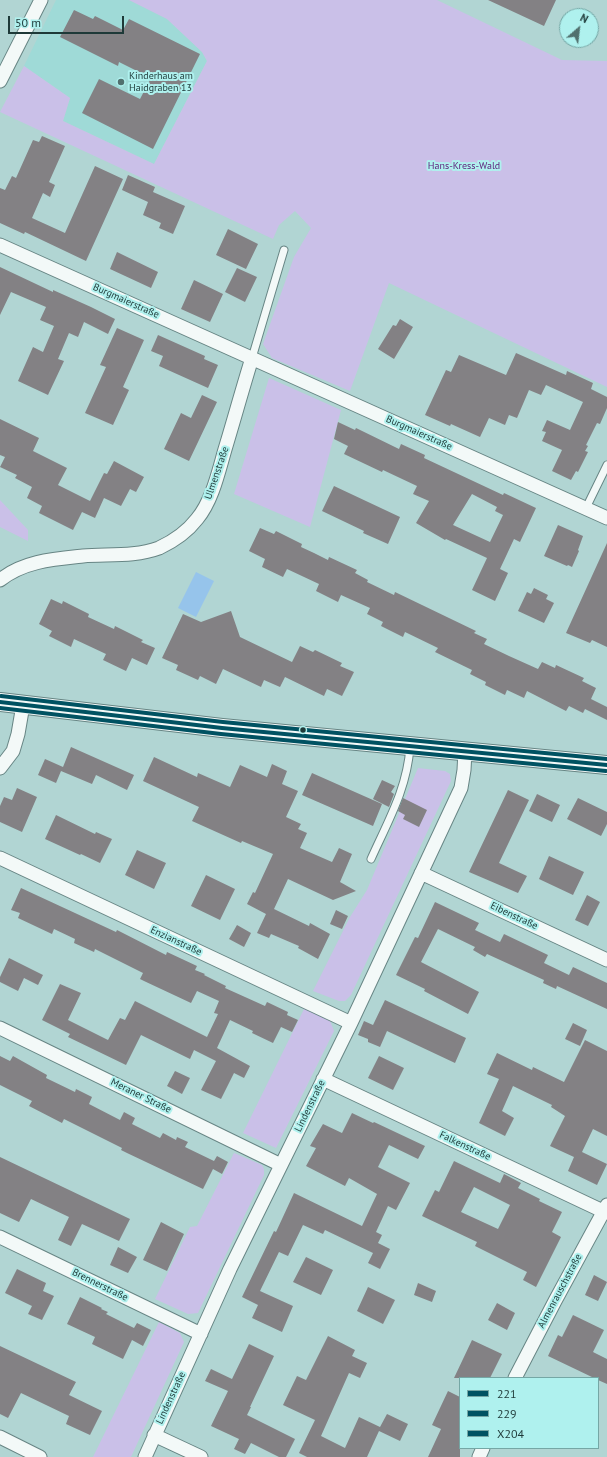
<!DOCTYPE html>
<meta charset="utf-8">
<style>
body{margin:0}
#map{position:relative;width:607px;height:1457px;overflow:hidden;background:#b1d5d3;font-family:"PT Sans",sans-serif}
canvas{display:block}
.legend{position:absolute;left:459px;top:1377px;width:140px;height:72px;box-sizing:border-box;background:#aff1ee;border:1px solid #75a7a5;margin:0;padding:5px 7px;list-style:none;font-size:12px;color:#1e3938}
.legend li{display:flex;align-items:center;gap:8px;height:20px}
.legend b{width:20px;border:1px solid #75a7a5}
.north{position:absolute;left:559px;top:8px;width:40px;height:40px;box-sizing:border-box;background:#aff1ee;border:1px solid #75a7a5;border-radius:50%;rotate:28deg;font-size:11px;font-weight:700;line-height:16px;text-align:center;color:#1e3938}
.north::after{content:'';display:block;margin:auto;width:14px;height:18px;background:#51706e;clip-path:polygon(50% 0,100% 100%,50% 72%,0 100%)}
.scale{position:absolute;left:8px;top:16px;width:116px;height:18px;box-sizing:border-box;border:2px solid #1e3938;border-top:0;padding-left:5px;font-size:12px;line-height:14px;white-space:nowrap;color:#1e3938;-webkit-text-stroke:3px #aff1ee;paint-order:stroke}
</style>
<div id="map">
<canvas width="607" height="1457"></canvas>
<ul class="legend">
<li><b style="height:5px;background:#005262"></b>221</li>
<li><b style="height:5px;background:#005262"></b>229</li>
<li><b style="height:5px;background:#005262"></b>X204</li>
</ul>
<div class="north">N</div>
<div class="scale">50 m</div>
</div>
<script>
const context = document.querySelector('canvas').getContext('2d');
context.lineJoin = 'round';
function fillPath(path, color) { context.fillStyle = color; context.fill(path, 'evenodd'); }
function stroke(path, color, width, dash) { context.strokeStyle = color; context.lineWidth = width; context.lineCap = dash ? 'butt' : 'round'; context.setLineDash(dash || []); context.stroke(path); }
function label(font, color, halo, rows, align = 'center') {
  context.font = font + ' "PT Sans",sans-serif'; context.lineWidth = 4; context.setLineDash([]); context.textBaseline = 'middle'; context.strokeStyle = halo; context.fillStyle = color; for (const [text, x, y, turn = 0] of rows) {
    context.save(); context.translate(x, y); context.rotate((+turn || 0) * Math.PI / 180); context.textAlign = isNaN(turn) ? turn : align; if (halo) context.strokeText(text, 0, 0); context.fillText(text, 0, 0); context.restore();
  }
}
const built = new Path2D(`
 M56,0H129L167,19L202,52L207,61L154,164L63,121L70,98L24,66Z`);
const green = new Path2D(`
 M129,0H437L562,60L607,61V387L389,283L350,391L272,358L263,344L294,257L311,228L295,211L279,225L273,239L0,112L24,66L70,98L63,121L154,164L207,61L202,52L167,19Z
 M269,378L341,410L310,527L234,494Z
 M0,500L28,530V541L0,527Z
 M418,768L445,771L450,774L451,781L351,995L345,1001H339L313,991L350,917L367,890Z
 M305,1007L329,1018L334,1031L276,1148L243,1133Z
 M234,1153L262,1165L264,1169V1175L198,1313L188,1314L155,1299L190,1227L197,1226Z
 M159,1322L180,1333L184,1342L131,1457H93Z`);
const water = new Path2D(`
 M196,572L214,581L196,617L178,608Z`);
const building = new Path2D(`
 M488,0H556L544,26Z
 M74,10L93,19L95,16L123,30L129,19L200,54L153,149L82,113L99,79L140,99L151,78L119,62L118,66L60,37Z
 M42,136L65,146L49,182L55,185L50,197L43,193L32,218L65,233L95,166L123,179L86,261L25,232L24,234L0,223V188L5,190L12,176L16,178L33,140L39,142Z
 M128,175L155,187L153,192L185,206L173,234L159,228L161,223L143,215L148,202L122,190Z
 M228,229L258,244L246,269L216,255Z
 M117,252L158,272L151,288L110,269Z
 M0,267L53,292V290L91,307L115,319L108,334L84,322L78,337L69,333L58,359L64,361L48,395L18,381L33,347L43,352L54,326L40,320L46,307L11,292L0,315Z
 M237,268L257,277L245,302L225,292Z
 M194,280L223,294L210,322L181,309Z
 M400,319L413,327L394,359L378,349L393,325L396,326Z
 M117,328L144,340L123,387L129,390L113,425L85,413L106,367L100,365Z
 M158,335L205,356L204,359L218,365L208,388L159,366L163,356L151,351Z
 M516,353L566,375L567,371L593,383L591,389L607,397V408L600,424L597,423L586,445L588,446L585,451L588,452L578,472L576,471L571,480L552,471L562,450L542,441L546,432L542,431L547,420L570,430L583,402L546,385L541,395L529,390L517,418L509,415L505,425L489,418L480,437L451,424L450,426L425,415L446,370L451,372L459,355L506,375Z
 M202,395L217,402L189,461L164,449L181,413L191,418Z
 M0,419L39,438L33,451L67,468L58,485L90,501L104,473L107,474L114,461L144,477L136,492L130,489L121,506L104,498L95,518L82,512L73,530L39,513L42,506L27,498L32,487L15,478L17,475L0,467L5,457L0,455Z
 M338,422L355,430L356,428L399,449L401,444L425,455L424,458L503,495L504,493L536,508L520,542L514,539L500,569L508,573L495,601L472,590L487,558L446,539L445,540L416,523L429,501L413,494L417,486L383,470L382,472L344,454L348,446L334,439ZM472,494L497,507L495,511L503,515L490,542L453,525Z
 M334,486L400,517L388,544L363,533L364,531L322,511Z
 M558,525L583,536L578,550L579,551L572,567L568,565L567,566L544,556Z
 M260,528L274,534L276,531L302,544L301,547L314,553L328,560L329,557L357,570L355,573L368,580L367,582L394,595L395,592L476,631L474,633L487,639L484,644L509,656L538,669L542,662L555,668L556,665L584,678L582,681L596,688L591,699L607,707V720L585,709L583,713L569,706L566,711L527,691L524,698L507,690L505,695L485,685L486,682L470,674L472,670L435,652L438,648L405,632L403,637L381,626L383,622L367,614L370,608L341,595L338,602L316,591L319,584L287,569L283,577L262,567L265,559L249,551Z
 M607,543V647L592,640L590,643L566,633Z
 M534,588L548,595L546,599L554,603L544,623L518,611L527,592L531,594Z
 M51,599L62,604L63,601L89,614L88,617L114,629L115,626L143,640L141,642L155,648L147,665L132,658L126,671L103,660L106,654L74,639L71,647L49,636L52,631L39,624Z
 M231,611L240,637L292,662L300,646L313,652L315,650L342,663L340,666L354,672L342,696L327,689L324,696L285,677L280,687L264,680L261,687L223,669L216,684L200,676L198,680L176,670L178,665L162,658L183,614L201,622Z
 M71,747L134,775L127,790L96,775L92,784L61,771L56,783L38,775L45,759L63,767Z
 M154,757L197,777L198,773L230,787L240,765L267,777L272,764L287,771L282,784L298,791L286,817L301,824L298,829L307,833L300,848L332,862L339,848L352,854L340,882L356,891L333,900L288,879L274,909L309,926L310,923L330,934L318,959L298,948L299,946L271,934L269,938L257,933L266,914L247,904L253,892L255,893L273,854L242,841L241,843L192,821L199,807L143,781Z
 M312,773L382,804L373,826L302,795Z
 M382,780L395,786L391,792L394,794L389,807L373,799Z
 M17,788L37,797L22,832L0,822V806L4,797L12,800Z
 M508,790L529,800L499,863L527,876L518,893L469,872Z
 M537,794L560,805L552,822L529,811Z
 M403,798L427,810L419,827L403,819L405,815L398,811Z
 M578,798L607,812V824L601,836L567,819Z
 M56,815L95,834L96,832L112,839L100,863L81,854L80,855L45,839Z
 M137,850L166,863L154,889L125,875Z
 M549,856L584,872L573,895L539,879Z
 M206,875L235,889L220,920L191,906Z
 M21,888L116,932L117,930L166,955L167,952L197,966L195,970L205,974L204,975L226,986L225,988L265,1006L267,1002L288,1012L287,1015L298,1020L292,1032L281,1027L273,1043L252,1033L253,1031L230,1020L217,1048L250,1066L244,1078L234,1073L221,1099L201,1090L216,1061L194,1050L190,1059L141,1035L126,1065L68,1037L70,1034L42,1020L60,984L81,993L68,1020L108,1040L120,1018L125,1020L135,1001L207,1037L218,1014L214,1013L219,1001L197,991L191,1003L144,981L140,979L143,973L95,949L94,952L74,943L75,939L54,929L52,934L18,918L20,913L11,910Z
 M587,895L600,902L588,926L575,920Z
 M435,902L479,923L475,930L500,942L504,934L548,955L544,963L569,975L573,967L607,983V1009L557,986L556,989L543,983L544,980L487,954L485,957L473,950L475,947L438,929L421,962L479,992L468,1014L424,991L425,989L396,975L415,937L418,938Z
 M336,910L348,916L342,929L330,924Z
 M237,925L251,933L244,947L229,939Z
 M9,958L43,975L38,985L24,978L18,991L0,982V977Z
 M385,1000L466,1038L455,1063L387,1031L380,1047L368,1042V1039L358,1035L364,1021L373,1025Z
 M573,1023L587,1030L580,1046L565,1039Z
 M585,1040L607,1051V1136L593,1129L582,1152L607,1164L597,1185L568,1171L574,1157L550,1146L565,1116L551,1107L552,1105L513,1086L502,1111L514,1118L505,1136L479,1123L499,1079L487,1074L497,1053L532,1070L533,1067L564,1082Z
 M0,1056L10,1061L13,1056L47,1075L46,1078L75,1092L76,1089L92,1097L89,1104L120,1120L124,1112L135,1118L132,1124L160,1138L163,1133L176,1140L177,1137L188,1142L185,1147L214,1161L217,1156L228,1162L222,1174L213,1169L203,1189L127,1153L121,1150L122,1148L64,1119L62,1123L29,1106L32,1101L0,1085Z
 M379,1056L404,1068L393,1090L368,1078Z
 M175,1071L190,1078L182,1094L167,1086Z
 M352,1113L373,1123L374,1122L425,1146L418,1159L389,1145L378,1167L410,1183L396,1210L388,1206L376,1232L382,1235L378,1243L390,1249L380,1269L368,1263L373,1253L325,1230L323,1234L303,1225L288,1256L279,1252L260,1291L293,1306L282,1332L252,1318L258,1305L242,1297L274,1231L276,1232L294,1193L362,1226L377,1194L349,1178L345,1186L306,1166L316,1148L310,1146L323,1124L342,1133Z
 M0,1157L130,1219L119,1241L82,1224L71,1246L58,1240L69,1217L31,1199L19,1222L0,1213Z
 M454,1161L500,1183L504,1174L521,1183L518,1188L540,1199L539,1201L562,1212L552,1232L561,1237L536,1287L523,1280L527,1272L475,1246L477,1242L422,1216L435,1190L439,1192ZM474,1187L510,1205L498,1229L461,1212Z
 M161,1222L184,1234L167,1271L143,1260Z
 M118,1247L137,1257L128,1273L110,1265Z
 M306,1257L333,1270L321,1295L293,1282Z
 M17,1269L46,1283L43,1291L54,1296L42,1320L28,1314L32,1306L5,1293Z
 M594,1275L607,1282L598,1301L585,1295Z
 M418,1283L436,1291L432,1302L414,1295Z
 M368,1287L395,1300L383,1324L357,1311Z
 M80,1297L102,1308L101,1309L108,1312L106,1314L134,1328L137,1323L151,1330L143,1346L132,1340L123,1359L92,1344L95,1337L67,1324Z
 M497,1303L515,1313L507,1330L488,1320Z
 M573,1315L604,1330L593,1352L607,1359V1384L598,1380V1378H594L548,1356L558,1335L562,1337Z
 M328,1336L355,1350L352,1356L367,1363L360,1378L349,1373L321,1436L345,1448L359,1417L380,1427L387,1414L408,1424L400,1441L379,1431L367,1457H307L299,1453L315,1420L283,1405L297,1376L306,1380Z
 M472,1340L502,1354L490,1378H454Z
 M249,1344L274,1356L250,1407H251L247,1415L295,1439L286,1457H279L251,1443L245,1454L234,1449L239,1439L211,1426L228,1391L205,1381L211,1369L232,1379Z
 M0,1346L76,1382L69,1395L102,1411L90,1435L66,1424L69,1416L21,1393L8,1418L0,1414Z
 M448,1391L460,1397V1457H428L441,1429L432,1425Z`);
const service = new Path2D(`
 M252,358L284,250
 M586,508L607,465
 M371,859C388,821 407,789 410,747`);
const minor = new Path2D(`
 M0,81L41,0
 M0,245L607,518
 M0,580C24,561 54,559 83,556C108,554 135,557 159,548C174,541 187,532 197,519C213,500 219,469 226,446C235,416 243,387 252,358
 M0,768L13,751L18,734L23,705
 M0,858L351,1023
 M421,873L607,960
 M0,1028L281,1165
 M323,1079L607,1213
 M0,1237L201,1334
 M515,1378L555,1301L607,1205
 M154,1435L201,1457
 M0,1437L40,1457
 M145,1457L230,1269L351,1023L461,788L464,770L465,751
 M479,1457L483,1448`);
const secondary = new Path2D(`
 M0,702L222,728L607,765`);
const bus1 = new Path2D(`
 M0,702L222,728L607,765`);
const bus2 = new Path2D(`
 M0,708L221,734L606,771`);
const bus3 = new Path2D(`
 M1,696L223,722L607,759`);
const markers = [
 [121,82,4,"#51706e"],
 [303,730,3.5,"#1e3938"]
];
const poiNames = [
 ["Kinderhaus am",129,76],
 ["Haidgraben 13",129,88]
];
const parkNames = [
 ["Hans-Kress-Wald",464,166]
];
const streetNames = [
 ["Burgmaierstraße",126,301,24],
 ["Burgmaierstraße",419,433,24],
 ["Ulmenstraße",217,473,-71],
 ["Eibenstraße",514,916,25],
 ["Enzianstraße",176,941,25],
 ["Meraner Straße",141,1096,26],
 ["Lindenstraße",310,1106,-64],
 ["Falkenstraße",465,1146,25],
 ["Brennerstraße",100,1285,26],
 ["Almenrauschstraße",560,1291,-62],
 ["Lindenstraße",171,1398,-65]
];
fillPath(built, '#9fdad7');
fillPath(green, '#cac0e8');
fillPath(water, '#96c4eb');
fillPath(building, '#838184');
stroke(service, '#678584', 9);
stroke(minor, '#678584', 15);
stroke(secondary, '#678584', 20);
stroke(service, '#f3f9f8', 7);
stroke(minor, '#f3f9f8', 13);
stroke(secondary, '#f3f9f8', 18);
stroke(bus1, '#005262', 4);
stroke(bus2, '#005262', 4);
stroke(bus3, '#005262', 4);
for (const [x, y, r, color] of markers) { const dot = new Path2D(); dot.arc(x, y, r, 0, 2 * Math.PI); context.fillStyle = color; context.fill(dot); stroke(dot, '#aff1ee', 1.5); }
label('10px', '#1e3938', '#aff1ee', poiNames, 'left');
label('10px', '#5d1d79', '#aff1ee', parkNames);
label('10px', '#1e3938', '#aff1ee', streetNames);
</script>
